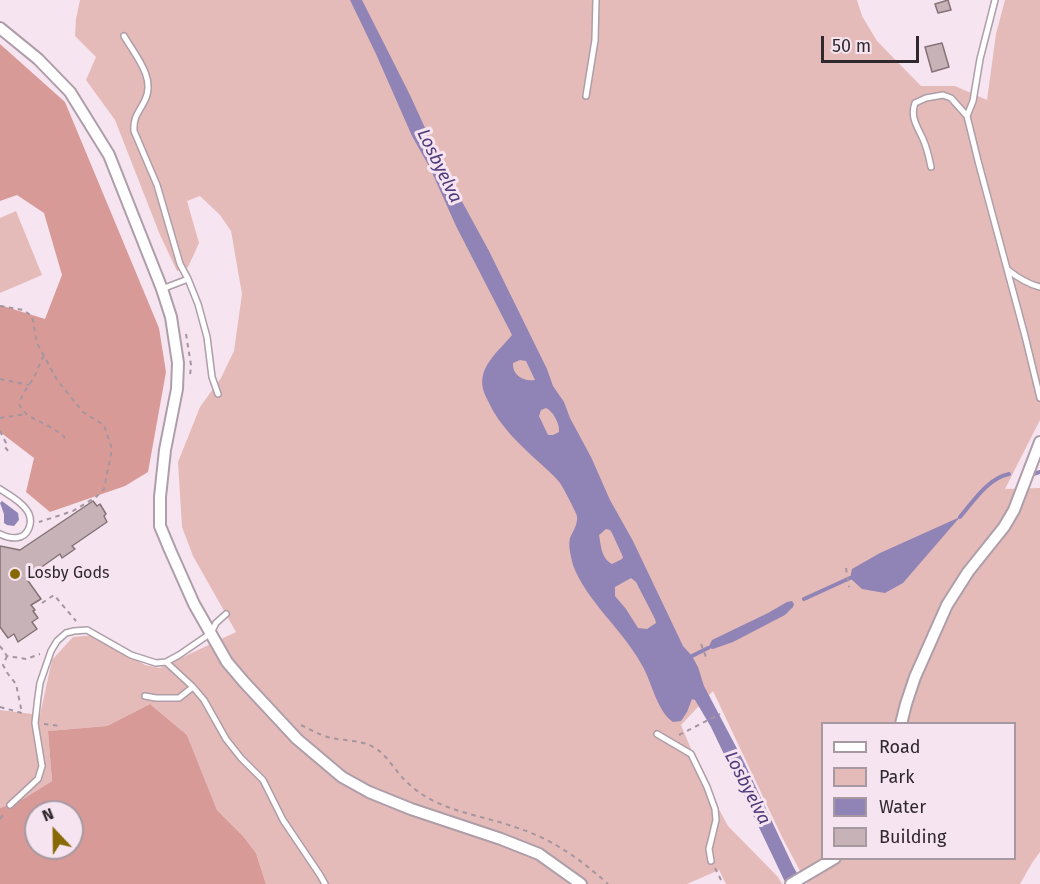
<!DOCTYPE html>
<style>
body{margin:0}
#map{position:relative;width:1040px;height:884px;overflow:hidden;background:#f6e4f0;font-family:"Fira Sans",sans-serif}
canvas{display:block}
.legend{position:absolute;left:821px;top:722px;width:195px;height:138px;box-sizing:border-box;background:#f6e4f0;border:2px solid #a699a2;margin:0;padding:8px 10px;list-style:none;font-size:18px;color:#2f282d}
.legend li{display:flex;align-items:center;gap:12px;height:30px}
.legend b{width:30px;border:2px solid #a699a2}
.north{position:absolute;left:24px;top:800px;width:60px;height:60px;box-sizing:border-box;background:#f6e4f0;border:2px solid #a699a2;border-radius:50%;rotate:338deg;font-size:16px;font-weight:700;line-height:24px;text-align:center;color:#2f282d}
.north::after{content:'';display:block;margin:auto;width:21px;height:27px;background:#896806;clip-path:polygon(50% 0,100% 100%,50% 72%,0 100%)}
.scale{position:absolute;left:821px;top:36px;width:98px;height:27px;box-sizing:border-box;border:3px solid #2f282d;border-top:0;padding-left:8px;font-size:18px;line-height:21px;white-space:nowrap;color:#2f282d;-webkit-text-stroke:4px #f6e4f0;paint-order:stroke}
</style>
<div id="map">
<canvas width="1040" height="884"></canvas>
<ul class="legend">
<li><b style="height:8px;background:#fff"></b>Road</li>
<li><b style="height:16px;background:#e5bbb9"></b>Park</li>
<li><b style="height:16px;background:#9084b6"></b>Water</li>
<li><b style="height:16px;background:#c7b2b7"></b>Building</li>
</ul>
<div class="north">N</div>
<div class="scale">50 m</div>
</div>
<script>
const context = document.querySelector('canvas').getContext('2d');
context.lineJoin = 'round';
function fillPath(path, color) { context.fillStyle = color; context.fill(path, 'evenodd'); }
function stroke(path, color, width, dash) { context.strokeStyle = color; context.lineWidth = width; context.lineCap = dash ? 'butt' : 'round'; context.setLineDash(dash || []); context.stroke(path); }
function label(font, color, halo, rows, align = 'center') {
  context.font = font + ' "Fira Sans",sans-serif'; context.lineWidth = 6; context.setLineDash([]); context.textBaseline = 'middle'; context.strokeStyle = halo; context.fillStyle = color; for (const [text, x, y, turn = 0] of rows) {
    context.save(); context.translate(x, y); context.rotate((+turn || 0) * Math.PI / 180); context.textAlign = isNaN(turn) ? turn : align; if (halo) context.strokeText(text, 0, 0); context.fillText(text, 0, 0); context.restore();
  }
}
const green = new Path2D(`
 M80,0H857L862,16L877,41L921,86H955L987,100L996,34L1005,0H1040V420L1005,489L1040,488V852L1032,863L1020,884H807L782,837L713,691L681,725L707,787L728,826L778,877L782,884H726L719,870L687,884H266L256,853L243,836L217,810L187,735L150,704L107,726L48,731L52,781L23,799L0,808V710L40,715L52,660L73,637L96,635L145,665L160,668L236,632L193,556L182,527L178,462L200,407L221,378L234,351L242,294L231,231L220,215L200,196L187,201L199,243L188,267L177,271L160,235L115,120L86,80L96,57L75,36L76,19ZM822,724H1014V858H822Z
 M16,211L42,275L0,293V218Z`);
const forest = new Path2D(`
 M0,44L65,102L159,328L166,372L148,472L125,486L50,512L26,492L34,458L0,432V305L45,319L62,275L44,213L17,195L0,201Z
 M150,704L187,735L217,810L243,836L256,853L266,884H0V808L23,799L52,781L48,731L107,726ZM36,812H72V848H36Z`);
const water = new Path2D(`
 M350,0H362L410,95L441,163L489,251L547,369L553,386L564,402L570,418L591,457L610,500L633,541L683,646L692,656L698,667L704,686L744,762L793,866L803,884H786L711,727L695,700L692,699L687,712L681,721L673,722C657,711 652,683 643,667C625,632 586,601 573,565C571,557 568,546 570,538C573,531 578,524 577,516C576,512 563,487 560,483C555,476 547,470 541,464C520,445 500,427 488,401C486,397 484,393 483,389C478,366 499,351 512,335L456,226L430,168L412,136L376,54ZM520,360L526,361L535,380C524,382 512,375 513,363ZM546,408C553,411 560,424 559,432L553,435H548L539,416L541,410ZM606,529L610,530L612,533L623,557L622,559L612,564C601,558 601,545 599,535ZM631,578L636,582L655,619L656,623L647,629L638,628L626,609L615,596V587Z
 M2,501L18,513L19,520L14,526L7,525L4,523V514L0,503Z
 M960,517L903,583L885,593L862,589L850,578L852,569L880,553Z
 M792,601L794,604L793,607L785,615L733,642L713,649L708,648L712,640L768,613L787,602Z`);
const stream = new Path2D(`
 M1033,474L1040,472
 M960,517C973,502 988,478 1009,474
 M804,599L850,578
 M692,656L708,648`);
const building = new Path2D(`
 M948,0L951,10L938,13L935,4Z
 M942,43L949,67L932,72L925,47Z
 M93,501L97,506L100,504L106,514L104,516L107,522L72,546L75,549L62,558L60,554L26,578L41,599L31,605L35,610L33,611L38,618L32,622L37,629L18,642L14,634L8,638L0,627V546L20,550Z`);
const path = new Path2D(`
 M0,306L23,310L32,316L37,343L57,380L83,412L104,425L112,449L104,489L96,497L73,511L39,522
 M186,334L191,365L190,376
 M44,356C40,361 39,367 36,373C33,382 18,396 20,406C23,414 35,419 42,423C50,427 59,431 65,438
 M0,379L29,385
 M0,418L27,414
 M0,431L6,443L5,447L8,451
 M846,568L849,587
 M42,603L54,595L76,621
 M701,644L706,657
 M0,646L7,656L26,659L40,654
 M7,656L3,665L8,674L16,684L22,713
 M0,707L22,713L26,715
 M44,724L60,726
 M301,725C311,730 320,735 331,738C345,741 363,740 375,748C385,754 390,763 397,771C405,782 416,791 428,798C455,813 486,817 515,827C552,839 579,858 608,884
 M679,735L720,714
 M0,819L5,812
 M715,868L723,884`);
const lane = new Path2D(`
 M124,36C135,55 156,78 145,100C139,113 133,116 134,131L157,185L180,264L188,279L198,304L207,337L212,377L218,394
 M586,96L595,40L596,0
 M967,116L973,101L980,59L995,0
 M931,167C929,157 927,148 923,139C917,126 910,117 915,103L926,98L943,95L951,98L967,116L978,161L1025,336L1040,398
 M1008,270C1018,278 1028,284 1040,287
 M162,289L188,279
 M0,489C10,496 24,503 29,514C31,519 31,523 29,528C24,541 10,539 0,534
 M166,662L193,687L204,700L226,739L241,758L263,780L283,820L320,875L325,884
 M145,696L156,698H179L193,687
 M657,734L691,754L707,787L715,809L716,820L709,849L711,861
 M10,805L38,779L42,766L35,723L38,697L40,683L51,651L57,641L66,633L74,631L87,630L131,655L156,663L166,662L179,655L211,633L216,623L226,614`);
const street = new Path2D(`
 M0,28L38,59L70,92L109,155L162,289L171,317L178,363L177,389L165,450L160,497V526L170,550L194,604L227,662L244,682L297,739L342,777L369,792L411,809L501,839L539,854L581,884
 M901,724L906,704L915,677L947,605L968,572L1004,527L1014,510L1040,442
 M791,884L835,858`);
const markers = [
 [15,574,6,"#896806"]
];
const poiNames = [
 ["Losby Gods",27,574]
];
const waterNames = [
 ["Losbyelva",439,166,64],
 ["Losbyelva",747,788,63]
];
fillPath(green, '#e5bbb9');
fillPath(forest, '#d89a97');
fillPath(water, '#9084b6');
stroke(stream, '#9084b6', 4);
fillPath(building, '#c7b2b7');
stroke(building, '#857378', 1.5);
stroke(lane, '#ae9ea9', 8);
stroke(street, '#ae9ea9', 14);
stroke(path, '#a496a0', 2, [4.5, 4.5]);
stroke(lane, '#fff', 5);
stroke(street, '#fff', 10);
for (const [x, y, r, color] of markers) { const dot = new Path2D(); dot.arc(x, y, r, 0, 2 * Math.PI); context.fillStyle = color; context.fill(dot); stroke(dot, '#f6e4f0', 2); }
label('16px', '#2f282d', '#f6e4f0', poiNames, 'left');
label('italic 18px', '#4e3b7b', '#f6e4f0', waterNames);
</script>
